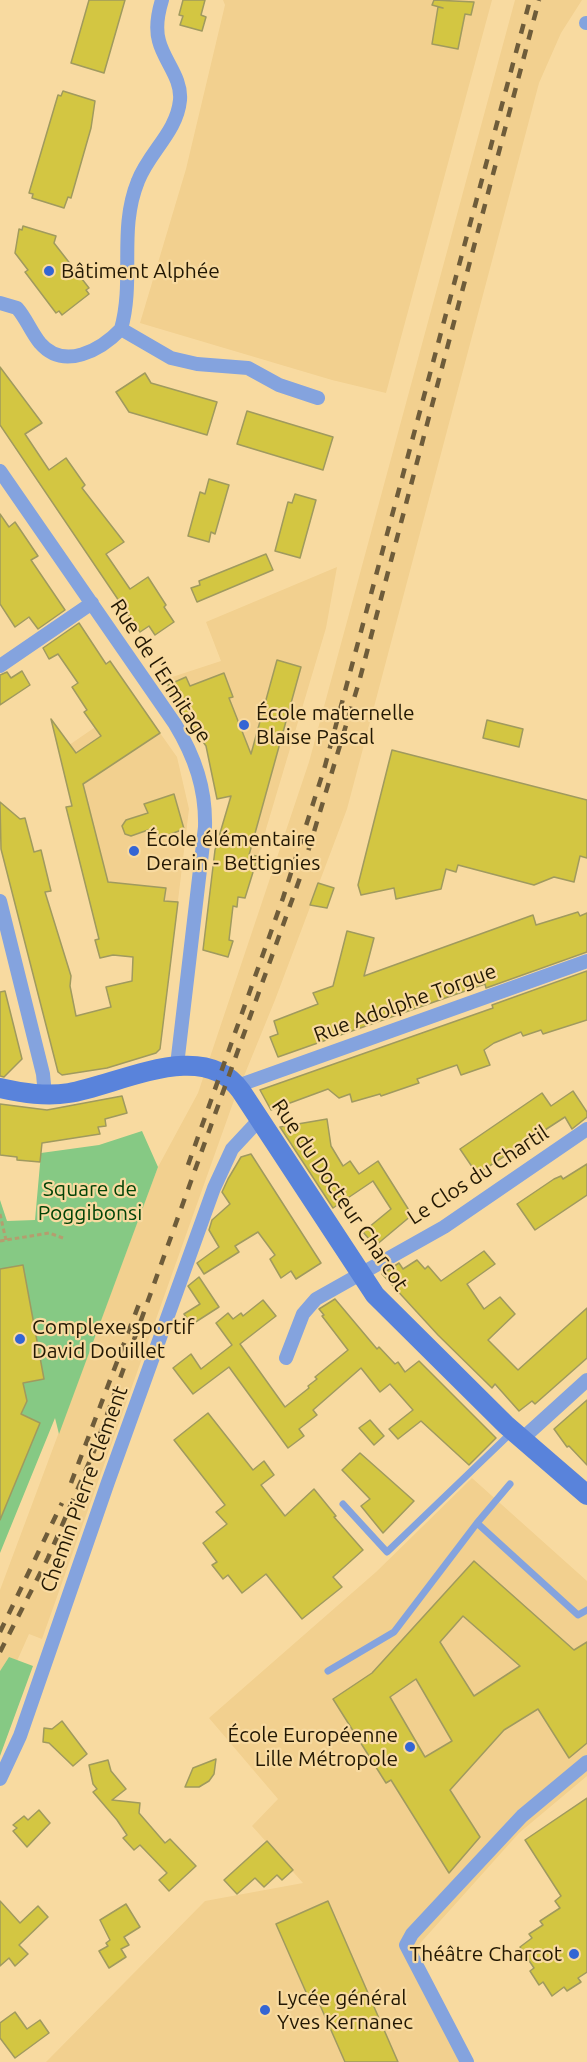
<!DOCTYPE html>
<meta charset="utf-8">
<style>
body{margin:0}
canvas{display:block;background:#f8daa0}
</style>
<canvas width="587" height="2062"></canvas>
<script>
const context = document.querySelector('canvas').getContext('2d');
context.lineJoin = 'round';
function fillPath(path, color) { context.fillStyle = color; context.fill(path, 'evenodd'); }
function stroke(path, color, width, dash) { context.strokeStyle = color; context.lineWidth = width; context.lineCap = dash ? 'butt' : 'round'; context.setLineDash(dash || []); context.stroke(path); }
function label(font, color, halo, rows, align = 'center') {
  context.font = font + ' Ubuntu,sans-serif'; context.lineWidth = 4.5; context.setLineDash([]); context.textBaseline = 'middle'; context.strokeStyle = halo; context.fillStyle = color; for (const [text, x, y, turn = 0] of rows) {
    context.save(); context.translate(x, y); context.rotate((+turn || 0) * Math.PI / 180); context.textAlign = isNaN(turn) ? turn : align; if (halo) context.strokeText(text, 0, 0); context.fillText(text, 0, 0); context.restore();
  }
}
const built = new Path2D(`
 M223,0H492L386,393L332,380L140,323L186,169L225,5Z
 M515,0H582L561,33L539,83L347,809L275,1000L233,1103L42,1639L29,1634L17,1661L9,1657L0,1671V1590L158,1167L198,1093L309,762Z
 M337,567L326,628L258,856L215,850L229,803L228,797L217,799L206,746L163,680L221,661L206,622Z
 M136,699L177,757L189,809L174,934L102,925L59,752Z
 M472,1478L587,1581V1776L519,1833L406,1959L462,2062H46L205,1901L303,1883L252,1826L278,1799L209,1718L376,1572Z`);
const green = new Path2D(`
 M142,1131L158,1167L59,1434L55,1418L0,1553V1200L7,1221L35,1220L41,1153L99,1145Z
 M9,1657L33,1666L0,1756V1671Z`);
const building = new Path2D(`
 M89,0H125L104,73L71,63Z
 M183,0H205L201,15L206,17L202,31L180,25L183,16L179,15Z
 M434,0L474,2L471,15L465,14L458,49L432,44L438,7L443,8L432,5Z
 M63,91L95,101L91,128L71,198L68,197L64,208L32,198L33,194L29,193L58,95L61,96Z
 M23,226L56,236L54,243L89,288L86,290L89,294L62,315L59,311L56,313L25,272L28,270L15,253L19,229L22,230Z
 M0,367L42,423L25,434L49,470L66,458L85,485L82,488L124,542L106,554L130,589L148,577L166,605L164,607L174,622L155,635L149,626L140,632L0,425Z
 M145,373L151,383L217,402L207,435L129,412L116,392Z
 M247,411L333,437L323,470L237,444Z
 M209,479L229,485L215,534L211,532L209,542L188,536L200,492L205,494Z
 M295,494L316,500L300,558L275,551L288,502L292,503Z
 M0,514L9,527L15,522L38,556L31,560L65,610L38,629L29,617L15,627L0,604Z
 M266,554L273,570L197,602L191,588L200,585L199,581Z
 M79,623L106,664L110,661L160,733L83,784L108,882L166,888L164,901L178,902L160,1049L156,1053L107,1068L62,1075L58,1072L1,849L0,802L20,819L25,818L34,852L41,850L51,891L45,892L71,976L70,986L76,1016L111,1007L106,987L132,981L133,957L113,955L100,958L95,940L99,939L66,807L72,806L51,719L76,753L101,736L84,712L87,710L72,687L78,683L58,654L49,659L43,648Z
 M277,660L301,667L249,855L258,856L245,898L238,897L237,907L233,906L229,940L233,941L228,957L203,950L215,850L231,796L217,799L206,746L174,700L168,685L186,677L190,686L224,673L233,697L229,698L251,754Z
 M22,671L30,685L0,705V675L7,672L11,678Z
 M487,720L523,729L519,747L483,738Z
 M392,750L587,800V858L580,856L574,882L554,877L534,885L458,865L456,872L446,869L441,889L396,899L394,888L361,895L358,885Z
 M174,794L184,829L163,837L148,830L131,836L125,834L122,826L126,820L148,813L144,804Z
 M318,883L334,888L327,908L310,905Z
 M578,912L580,916L587,913V952L486,988L485,984L278,1057L270,1037L278,1034L274,1021L318,1004L313,993L333,986L347,931L374,938L364,976L533,915L536,925Z
 M587,971V1020L543,1034L541,1030L523,1036L521,1032L494,1043L484,1050L490,1065L461,1075L457,1065L417,1079L419,1083L381,1096L380,1094L352,1102L350,1094L339,1098L328,1089L271,1110L260,1090L493,1008L492,1005Z
 M5,991L22,1059L4,1077L0,1076V992Z
 M573,1091L587,1112V1117L572,1129L565,1117L477,1174L460,1149L542,1093L551,1106Z
 M122,1096L127,1113L105,1119L106,1126L98,1127L100,1134L42,1143L40,1162L17,1160V1157L0,1155V1104L47,1110Z
 M327,1119L331,1146L343,1166L350,1161L359,1174L378,1161L412,1215L375,1246L363,1232L391,1209L373,1181L333,1208L280,1127Z
 M251,1154L321,1263L296,1279L291,1271L281,1278L270,1259L275,1255L258,1232L235,1246L239,1252L204,1274L197,1263L219,1247L209,1230L212,1220L230,1204L222,1192L228,1179L241,1157Z
 M587,1164V1195L535,1230L517,1204L554,1179L561,1176L563,1179Z
 M484,1251L495,1264L467,1284L484,1309L500,1297L515,1314L488,1340L518,1370L587,1308V1358L535,1404L532,1401L519,1411L495,1384L492,1388L438,1335L382,1274L399,1263L403,1269L417,1260L425,1269L428,1266L441,1281Z
 M23,1265L44,1379L23,1383L27,1401L21,1414L40,1423L0,1520V1269Z
 M199,1277L219,1307L191,1325L184,1314L200,1304L188,1286Z
 M335,1299L377,1349L379,1347L395,1364L398,1362L405,1372L419,1361L496,1438L469,1465L421,1421L398,1439L389,1429L413,1410L390,1384L380,1392L361,1368L313,1410L317,1415L299,1429L304,1436L288,1448L229,1367L193,1394L173,1368L191,1354L201,1369L232,1345L216,1323L228,1313L233,1319L241,1313L243,1316L263,1300L276,1316L240,1344L285,1407L309,1388L308,1386L317,1379L315,1377L348,1350L322,1316L324,1315L319,1309Z
 M587,1400V1465L569,1446L567,1447L554,1429Z
 M208,1413L253,1470L264,1461L274,1475L261,1485L285,1516L314,1489L336,1516L334,1517L363,1550L333,1577L342,1587L302,1619L266,1574L242,1593L228,1575L223,1579L212,1565L217,1562L203,1543L227,1524L216,1512L225,1505L174,1440Z
 M370,1420L384,1436L374,1445L359,1428Z
 M360,1453L414,1501L383,1533L361,1506L370,1499L342,1470Z
 M474,1561L574,1650L587,1642V1743L569,1758L538,1709L504,1730L450,1790L480,1837L449,1873L391,1780L386,1783L333,1699L372,1673ZM463,1616L520,1666L474,1696L440,1642ZM416,1679L452,1741L425,1757L390,1697Z
 M62,1721L87,1754L73,1766L49,1743L43,1742L44,1728L52,1729Z
 M216,1759L214,1774L209,1781L199,1787H185L193,1768Z
 M108,1760L111,1771L126,1789L112,1800L140,1803L139,1813L165,1843L170,1839L196,1866L169,1891L159,1880L167,1873L140,1845L134,1850L123,1838L127,1835L117,1820L93,1792L97,1789L93,1784L89,1765Z
 M587,1798V1972L578,1978L581,1982L567,1991L564,1987L552,1996L543,1982L539,1985L530,1971L534,1968L520,1947L532,1938L529,1934L543,1925L540,1921L560,1908L555,1901L561,1896L525,1840Z
 M39,1810L50,1823L27,1847L13,1831L17,1828L13,1825L24,1816L28,1820Z
 M267,1841L293,1870L282,1880L277,1875L264,1887L255,1878L237,1894L224,1880Z
 M0,1901L20,1923L38,1906L48,1917L19,1945L28,1954L15,1966L9,1958L0,1966Z
 M328,1901L398,2062H345L316,1996L309,1999L276,1924Z
 M126,1904L140,1927L124,1937L129,1945L121,1949L126,1957L109,1968L99,1951L108,1946L106,1943L110,1940L100,1920Z
 M15,2012L27,2029L40,2020L49,2033L15,2058L0,2038V2023Z`);
const path = new Path2D(`
 M0,1214L6,1240
 M0,1241L49,1233L63,1238`);
const lane = new Path2D(`
 M510,1484L477,1523L578,1615L587,1610
 M343,1504L387,1552L511,1433
 M328,1671L394,1632L477,1523`);
const street = new Path2D(`
 M586,23H587
 M0,303L17,308C26,318 31,332 40,343C64,371 101,350 121,329C135,279 118,230 138,181C149,152 177,132 180,100C182,78 164,61 159,41C155,27 158,13 162,0
 M121,329L171,358L197,364L248,368L279,385L318,398
 M0,471L175,724C195,757 206,789 205,827L177,1065
 M0,666L92,603
 M0,901L43,1074L45,1095
 M237,1086L587,961
 M286,1358L303,1314L316,1299L444,1227L587,1129
 M522,1439L587,1380
 M0,1779L20,1736L108,1482L214,1188L232,1149L259,1120
 M467,2062L406,1945L412,1934L522,1816L587,1762`);
const secondary = new Path2D(`
 M0,1088C23,1093 46,1097 69,1093C119,1085 203,1037 241,1091L375,1295L506,1425L587,1495`);
const rail = new Path2D(`
 M188,1165L283,898L325,766L530,0
 M71,1483L139,1304
 M0,1632L62,1503
 M0,1652L48,1558L94,1451L301,875L359,682L539,0`);
const markers = [
 [49,271,6,"#3465d4"],
 [244,725,6,"#3465d4"],
 [134,851,6,"#3465d4"],
 [20,1339,6,"#3465d4"],
 [410,1747,6,"#3465d4"],
 [574,1954,6,"#3465d4"],
 [265,2010,6,"#3465d4"]
];
const poiNames = [
 ["Bâtiment Alphée",61,271],
 ["École maternelle",256,713],
 ["Blaise Pascal",256,737],
 ["École élémentaire",146,839],
 ["Derain - Bettignies",146,863],
 ["Complexe sportif",32,1327],
 ["David Douillet",32,1351],
 ["École Européenne",398,1735,"right"],
 ["Lille Métropole",398,1759,"right"],
 ["Théâtre Charcot",562,1954,"right"],
 ["Lycée général",277,1998],
 ["Yves Kernanec",277,2022]
];
const streetNames = [
 ["Rue de l'Ermitage",161,671,57],
 ["Rue Adolphe Torgue",405,1003,-20],
 ["Le Clos du Chartil",478,1175,-33],
 ["Rue du Docteur Charcot",340,1195,56],
 ["Chemin Pierre Clément",84,1489,-70]
];
const parkNames = [
 ["Square de",90,1189],
 ["Poggibonsi",90,1213]
];
fillPath(built, '#f2d08f');
fillPath(green, '#86c984');
fillPath(building, '#d3c642');
stroke(building, '#a09a5e', 1.5);
stroke(path, '#b59d6e', 3, [4.5, 3]);
stroke(lane, '#84a3de', 7);
stroke(street, '#84a3de', 14);
stroke(secondary, '#5983db', 20);
stroke(rail, '#6e5c3a', 4.5, [10, 10]);
for (const [x, y, r, color] of markers) { const dot = new Path2D(); dot.arc(x, y, r, 0, 2 * Math.PI); context.fillStyle = color; context.fill(dot); stroke(dot, '#f8daa0', 2); }
label('21px', '#231803', '#f8daa0', poiNames, 'left');
label('21px', '#231803', '#f8daa0', streetNames);
label('21px', '#024307', '#f8daa0', parkNames);
</script>
